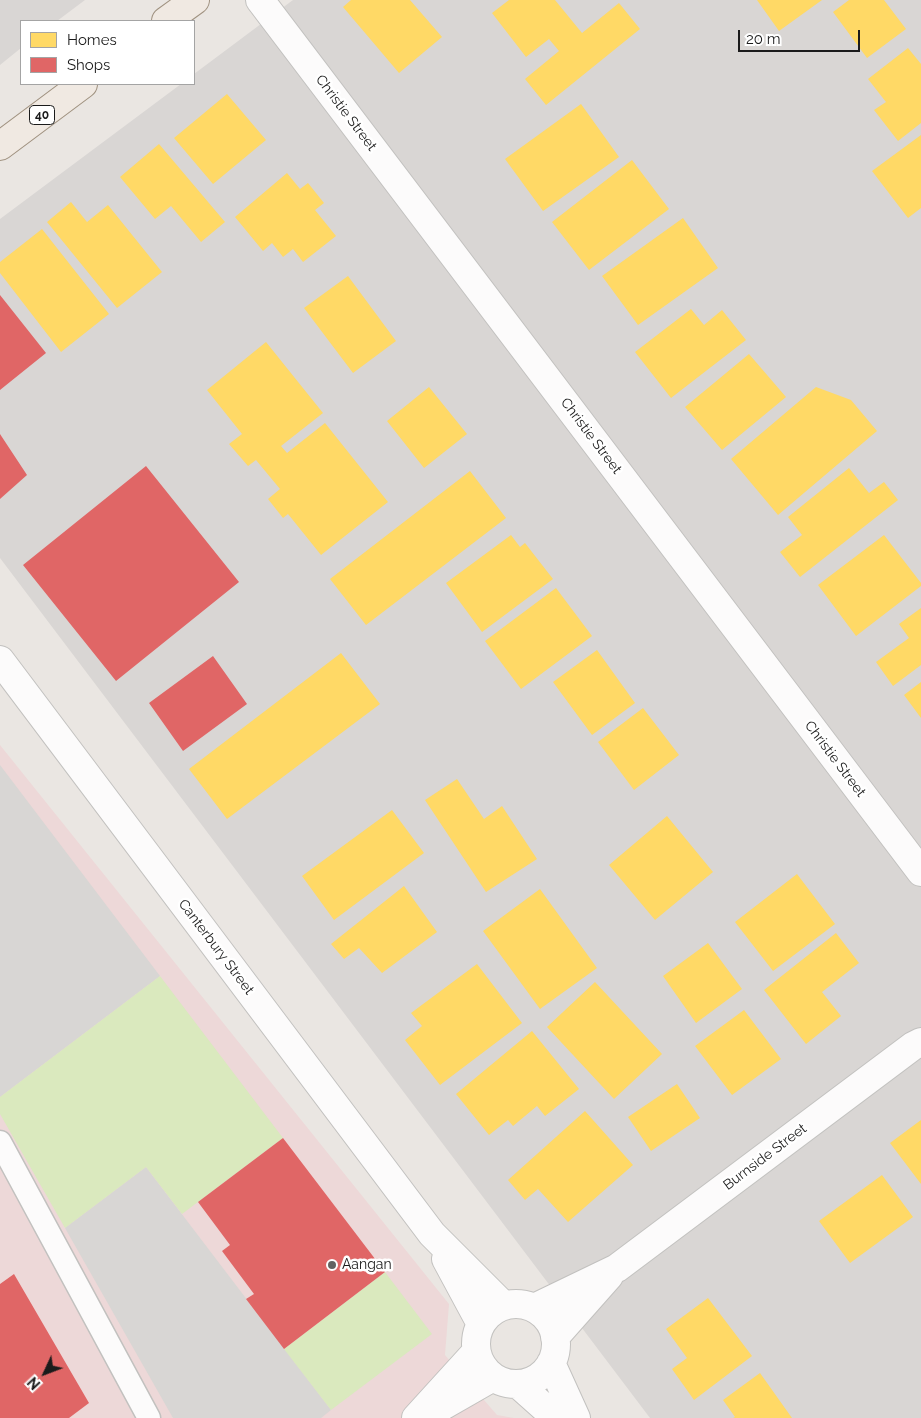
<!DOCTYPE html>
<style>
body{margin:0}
#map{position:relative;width:921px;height:1418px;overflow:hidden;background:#eae6e2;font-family:Raleway,sans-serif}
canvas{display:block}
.legend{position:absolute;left:20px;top:20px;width:175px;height:65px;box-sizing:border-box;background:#fff;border:1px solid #a4a4a4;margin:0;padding:6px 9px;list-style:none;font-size:15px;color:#1b1b1b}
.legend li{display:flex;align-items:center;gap:10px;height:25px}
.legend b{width:25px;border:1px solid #a4a4a4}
.north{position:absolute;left:20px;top:1348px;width:50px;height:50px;-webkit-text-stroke:4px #fff;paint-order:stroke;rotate:227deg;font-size:14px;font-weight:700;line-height:20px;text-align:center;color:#1b1b1b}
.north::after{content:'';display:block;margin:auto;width:18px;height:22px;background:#1b1b1b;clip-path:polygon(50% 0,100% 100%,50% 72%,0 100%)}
.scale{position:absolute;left:738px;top:30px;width:122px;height:22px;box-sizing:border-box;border:2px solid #1b1b1b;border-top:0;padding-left:6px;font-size:15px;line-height:18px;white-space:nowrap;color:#1b1b1b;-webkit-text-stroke:4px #fff;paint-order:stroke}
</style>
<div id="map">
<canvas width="921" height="1418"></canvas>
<ul class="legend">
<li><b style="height:14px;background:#ffd966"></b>Homes</li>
<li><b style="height:14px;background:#e06666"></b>Shops</li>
</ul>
<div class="north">N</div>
<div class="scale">20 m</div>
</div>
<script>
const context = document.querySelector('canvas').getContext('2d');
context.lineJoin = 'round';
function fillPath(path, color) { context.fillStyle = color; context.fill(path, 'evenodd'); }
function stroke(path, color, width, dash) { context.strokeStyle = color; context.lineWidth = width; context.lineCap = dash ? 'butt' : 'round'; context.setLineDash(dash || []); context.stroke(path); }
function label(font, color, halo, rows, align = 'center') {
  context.font = font + ' Raleway,sans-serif'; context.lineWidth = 5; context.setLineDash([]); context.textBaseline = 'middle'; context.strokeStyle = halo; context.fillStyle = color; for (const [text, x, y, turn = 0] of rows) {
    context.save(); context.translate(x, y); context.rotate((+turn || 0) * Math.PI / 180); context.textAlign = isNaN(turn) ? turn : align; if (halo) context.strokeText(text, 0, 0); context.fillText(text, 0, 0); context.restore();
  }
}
const residential = new Path2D(`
 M0,0H85L57,21H21V48L0,65Z
 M293,0H921V1418H650L0,558V219L181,84H194V74Z`);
const commercial = new Path2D(`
 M0,745L449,1304L445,1355L497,1415L514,1418H0Z`);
const religious = new Path2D(`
 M0,765L160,976L0,1097Z
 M146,1167L331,1410L321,1418H173L65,1228Z`);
const grass = new Path2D(`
 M160,976L283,1138L182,1214L146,1167L65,1228L0,1114V1097Z
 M385,1272L432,1334L331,1410L284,1349Z`);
const homes = new Path2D(`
 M351,0H410L442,37L399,73L343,7Z
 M509,0H555L582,33L619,3L640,29L546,105L525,79L559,51L549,39L526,57L492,13Z
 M757,0H822L779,31Z
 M849,0H884L906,29L867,58L833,12Z
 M908,48L921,64V123L898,141L874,110L886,102L868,79Z
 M227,94L266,140L213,184L174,138Z
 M581,104L619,157L543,211L505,159Z
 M921,135V208L908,218L872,171Z
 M159,144L225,222L201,242L171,206L155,219L120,177Z
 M632,160L669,209L589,270L552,222Z
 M287,173L300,189L308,183L324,203L315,210L336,236L303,262L293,249L283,257L272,243L263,251L235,217Z
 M71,202L87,222L108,205L162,272L117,308L47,222Z
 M683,218L718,268L638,325L602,276Z
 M42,229L109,314L61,352L0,273V262Z
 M348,276L396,341L353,373L304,308Z
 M691,309L704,325L722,310L746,340L671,398L635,352Z
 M266,342L323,413L281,446L287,453L325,423L388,502L321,555L288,514L283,518L268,499L280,489L256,460L248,466L229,444L242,434L207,390Z
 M749,354L786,397L722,450L685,407Z
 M429,387L467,434L424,468L387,421Z
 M816,387L851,400L877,431L778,515L731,459Z
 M849,468L869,493L884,482L898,500L800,577L780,552L802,535L788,517Z
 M470,471L506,518L366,625L330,579Z
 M511,535L520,547L525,543L553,579L482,632L446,583Z
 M884,535L921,583V586L856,636L818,585Z
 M556,588L592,636L521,689L485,641Z
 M921,608V665L893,686L876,662L909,638L899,624Z
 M597,650L635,703L592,735L553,682Z
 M341,653L380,704L227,819L189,769Z
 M921,682V718L904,695Z
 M643,708L679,755L634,790L598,742Z
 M457,779L484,819L502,806L537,859L486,892L425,800Z
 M392,810L424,853L334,920L302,876Z
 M667,816L713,872L655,920L609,865Z
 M797,874L835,924L773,971L735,922Z
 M404,886L437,932L382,973L359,948L344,959L331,944Z
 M540,889L597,968L540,1009L483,931Z
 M836,933L859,963L822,992L841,1016L806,1044L764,990Z
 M708,943L742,989L696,1023L663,976Z
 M477,964L522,1023L440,1085L405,1040L422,1026L411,1013Z
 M595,982L662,1054L614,1099L547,1027Z
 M744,1010L781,1059L732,1095L695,1046Z
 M532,1031L579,1089L545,1116L537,1106L513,1126L508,1120L489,1135L456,1094Z
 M677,1084L700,1118L651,1151L628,1117Z
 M585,1111L633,1165L568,1222L538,1189L525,1200L508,1180Z
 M921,1120V1184L890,1143Z
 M882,1175L913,1217L850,1263L819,1221Z
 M708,1298L752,1356L694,1400L672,1369L687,1358L666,1329Z
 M760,1373L792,1418H733L735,1417L723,1400Z`);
const shops = new Path2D(`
 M0,295L46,353L0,390Z
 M0,434L27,475L0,499Z
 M146,466L239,582L116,681L23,565Z
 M213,656L247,704L183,751L149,703Z
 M283,1138L385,1272L284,1349L246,1299L254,1294L222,1251L230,1245L198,1202Z
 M14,1274L89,1403L69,1418H0V1284Z`);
const service = new Path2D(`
 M0,1142L149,1418`);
const minor = new Path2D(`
 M260,0L921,872
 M0,660L432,1234L504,1306
 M446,1259L481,1324
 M476 1344a40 40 0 1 1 80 0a40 40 0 1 1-80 0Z
 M534,1308L617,1268L913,1046L921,1042
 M555,1337L609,1276
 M551,1363L576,1418
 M518,1384L556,1418
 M432,1412L493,1377
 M416,1418L476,1352`);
const primary = new Path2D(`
 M166,21L195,0
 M0,146L83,84`);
const markers = [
 [332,1265,5,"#636261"]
];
const shields = [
 [42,115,25]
];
const shieldNames = [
 ["40",42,115]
];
const streetNames = [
 ["Christie Street",346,113,53],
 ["Christie Street",591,436,53],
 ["Christie Street",835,759,53],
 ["Canterbury Street",216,947,53],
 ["Burnside Street",765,1157,-37]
];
const poiNames = [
 ["Aangan",342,1265]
];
fillPath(residential, '#d9d6d4');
fillPath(commercial, '#edd8d8');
fillPath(religious, '#d8d6d4');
fillPath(grass, '#dae9be');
fillPath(homes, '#ffd966');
fillPath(shops, '#e06666');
stroke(service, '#c2c1bf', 25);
stroke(minor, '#c2c1bf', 30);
stroke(primary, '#a09280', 30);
stroke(service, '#fcfbfb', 22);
stroke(minor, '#fcfbfb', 28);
stroke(primary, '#f0e9e2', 28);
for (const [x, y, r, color] of markers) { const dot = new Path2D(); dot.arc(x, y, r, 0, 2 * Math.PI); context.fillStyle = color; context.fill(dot); stroke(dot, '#fff', 2); }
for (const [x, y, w] of shields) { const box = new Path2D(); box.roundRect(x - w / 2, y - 9.5, w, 19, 4); context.fillStyle = '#fff'; context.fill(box); stroke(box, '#1b1b1b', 1); }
label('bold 12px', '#1b1b1b', null, shieldNames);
label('14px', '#1b1b1b', '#fff', streetNames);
label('14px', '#1b1b1b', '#fff', poiNames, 'left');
</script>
